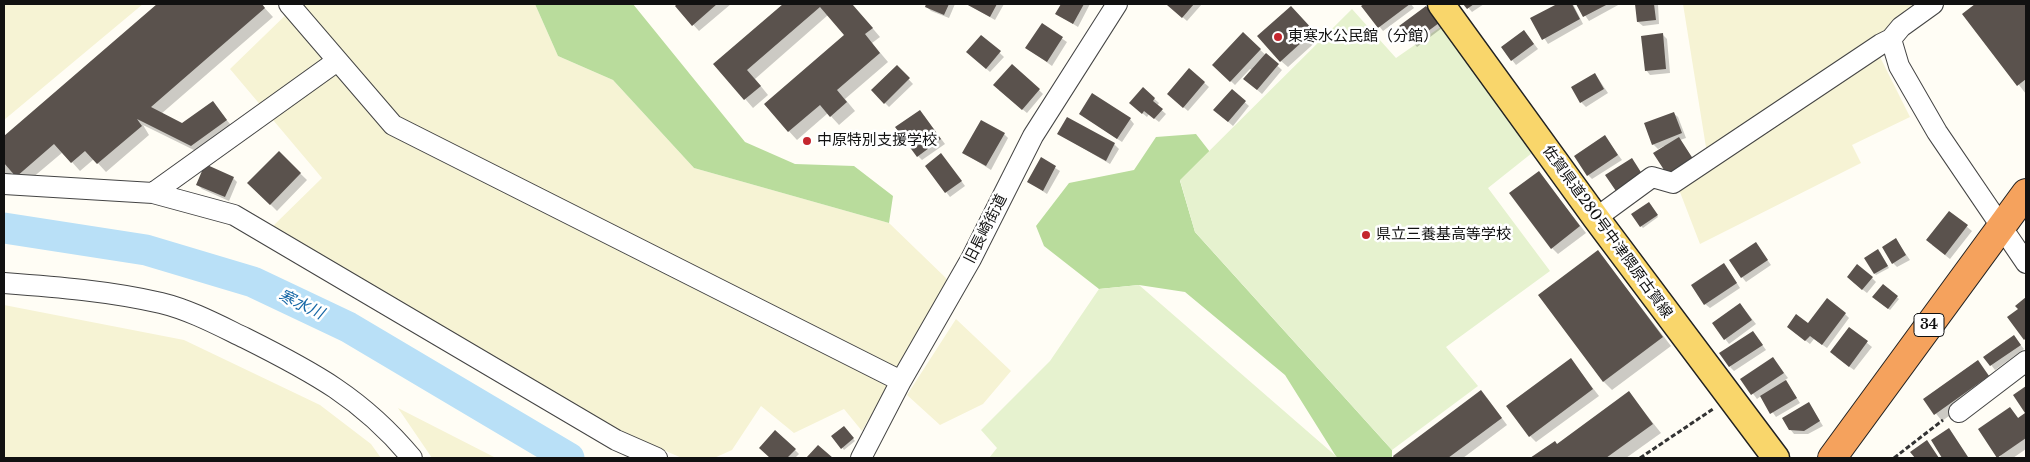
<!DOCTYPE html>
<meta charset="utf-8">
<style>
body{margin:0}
#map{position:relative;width:2030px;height:462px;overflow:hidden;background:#fffdf5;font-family:"Libre Baskerville",serif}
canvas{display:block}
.frame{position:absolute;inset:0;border:5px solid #111;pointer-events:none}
</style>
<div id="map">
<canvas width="2030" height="462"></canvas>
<div class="frame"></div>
</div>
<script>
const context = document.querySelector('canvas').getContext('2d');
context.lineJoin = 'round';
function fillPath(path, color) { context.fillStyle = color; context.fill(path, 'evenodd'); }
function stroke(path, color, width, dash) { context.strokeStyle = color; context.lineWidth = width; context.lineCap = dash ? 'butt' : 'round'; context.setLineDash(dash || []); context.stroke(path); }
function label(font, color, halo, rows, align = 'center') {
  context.font = font + ' "Libre Baskerville","Noto Sans JP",serif'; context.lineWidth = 5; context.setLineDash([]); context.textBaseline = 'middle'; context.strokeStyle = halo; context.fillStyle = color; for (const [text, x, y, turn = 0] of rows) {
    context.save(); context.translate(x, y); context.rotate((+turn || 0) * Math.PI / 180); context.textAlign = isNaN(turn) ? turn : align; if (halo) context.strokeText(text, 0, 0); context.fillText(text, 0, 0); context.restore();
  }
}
const farmland = new Path2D(`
 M4,4H143L4,120Z
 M297,4H535L558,56L613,80L694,168L889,223L948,280L862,431L844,409L794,433L761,406L732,450L714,458H682L607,426L273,226L322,178L230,69Z
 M1683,4H1922L1872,41L1910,117L1852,145L1861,163L1700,244L1678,187L1709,166Z
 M4,305L184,340L320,405L371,444L381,458H4Z
 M956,319L1011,371L983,404L940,425L907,395Z
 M398,408L496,458H432Z`);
const forest = new Path2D(`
 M535,4H633L745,142L795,164L854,166L893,196L889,223L694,168L613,80L558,56Z
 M1196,134L1210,152L1180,181L1195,232L1392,450V458H1337L1285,375L1185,292L1139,285L1099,289L1044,246L1036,226L1069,183L1134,170L1156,137Z`);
const pitch = new Path2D(`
 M1352,9L1396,58L1442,26L1532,153L1488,188L1550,271L1446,347L1478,386L1392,450L1195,232L1180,180Z
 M1139,285L1337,457V458H989L997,448L981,430L1050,361L1099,289Z`);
const shadow = new Path2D(`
 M159,4H261L273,17L161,114L182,125L213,103L234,129L200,153L143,125L149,135L106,172L94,159L80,171L63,152L25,184L13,172L4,179V138Z
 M679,4H731L699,31L676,6Z
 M785,4H852L880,37L872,43L888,62L845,99L855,111L839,125L828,113L797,140L765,105L846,35L828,15L755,79L768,95L753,108L715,64Z
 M928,4H955L949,18L931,11L926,6Z
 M967,4H1004L995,20Z
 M1062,4H1090L1078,27L1057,14Z
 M1170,4H1202L1187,21L1169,5Z
 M1366,4H1411L1414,8L1383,31L1363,6Z
 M1465,4H1484L1472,12Z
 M1560,4H1573L1583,24L1548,44L1532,19Z
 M1577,4H1620L1589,21Z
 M1637,4H1658L1659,24L1643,26L1638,22Z
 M1978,4H2026V94L1964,14Z
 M1430,12L1442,28L1417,47L1413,42Z
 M1298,14L1320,38L1288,67L1281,61Z
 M1042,25L1067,42L1052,66L1027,48Z
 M1243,34L1282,70L1262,94L1249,83L1252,70L1250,69L1235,85L1214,65Z
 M1663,35L1667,39L1670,73L1650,75L1646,70Z
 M982,36L1004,57L990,72L972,56Z
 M1528,36L1538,49L1516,65L1512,60Z
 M897,67L913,84L889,107L872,90Z
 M1190,70L1209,87L1188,111L1173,98Z
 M1595,74L1608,93L1586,107L1581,102Z
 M1143,89L1159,103L1157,106L1166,114L1159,122L1149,114L1147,117L1135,107Z
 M999,90H1039L1043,94L1027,113Z
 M1232,91L1249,106L1233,126L1219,114Z
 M1673,113L1678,117L1686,138L1680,140L1697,164L1664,146L1658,149L1653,144Z
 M1080,114L1130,119L1134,124L1122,142Z
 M924,116L945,144L922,160L918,156Z
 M1004,134L1008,138L991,170L964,153Z
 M1059,134L1114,144L1119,149L1110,164Z
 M1605,137L1622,160L1592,179L1588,175Z
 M279,153L307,180L277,211L249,183Z
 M945,159L965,186L950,197L926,166Z
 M1041,159L1060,171L1047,194L1029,182Z
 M1539,173L1586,233L1558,254L1552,248Z
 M233,178L237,182L229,201L202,189L198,185Z
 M1651,205L1658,217L1643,228L1641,226Z
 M1949,212L1972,231L1950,259L1932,245Z
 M1896,240L1910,260L1897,267L1893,263Z
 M1756,244L1771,265L1746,282L1742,277Z
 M1598,252L1671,346L1612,390L1604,382Z
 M1880,252L1889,268L1876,275L1875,274Z
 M1728,269L1740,288L1710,308L1705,304Z
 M1872,278L1876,282L1867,293L1853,282Z
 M1883,286L1899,299L1890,310L1875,299Z
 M1740,304L1756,324L1729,344L1713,323Z
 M1845,314L1849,318L1827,348L1814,339L1810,344L1793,331Z
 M1850,329L1872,347L1854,370L1836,357Z
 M1753,332L1766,350L1734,371L1730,367Z
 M2014,337L2024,349L1995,370L1985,357Z
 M1773,358L1788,378L1785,380L1800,403L1776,417L1761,396L1757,399L1742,379Z
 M1571,360L1599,396L1536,442L1530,436Z
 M1977,361L1995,383L1942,421L1924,399Z
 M1629,393L1661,433L1626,458H1532L1555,442L1557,445Z
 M1487,398L1507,425L1463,458H1396L1394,456Z
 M1809,404L1823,426L1808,434H1794L1790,429Z
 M2010,408L2019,419L2026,414V449L2013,458H2000Z
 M843,427L855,441L844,450L833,436Z
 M761,448L795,450L799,454L795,458H772Z`);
const river = new Path2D(`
 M4,228L146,250L253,282L348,327L569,458`);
const building = new Path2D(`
 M157,4H262L265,8L151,107L182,123L213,101L227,120L191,146L137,119L142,126L97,164L85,151L71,163L54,144L16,177L4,163V136Z
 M677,4H717L692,26L675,6Z
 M783,4H852L873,28L865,34L880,53L837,90L847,102L830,117L820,105L788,132L764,104L844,35L820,7L747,70L761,86L744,100L713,64Z
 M926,4H949L944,15L925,7Z
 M966,4H997L990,17Z
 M1061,4H1084L1073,24L1055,14Z
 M1169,4H1194L1182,18L1167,5Z
 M1364,4H1410L1378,28L1361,6Z
 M1463,4H1474L1467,9Z
 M1557,4H1572L1580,19L1542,40L1530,18Z
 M1576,4H1608L1583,17Z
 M1635,4H1654L1656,20L1637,22Z
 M1975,4H2026V79L2017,86L1962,14Z
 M1291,6L1314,31L1280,62L1257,36Z
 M1426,6L1439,23L1412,43L1399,26Z
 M1042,23L1063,37L1047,62L1025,48Z
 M1524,30L1534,44L1511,61L1501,47Z
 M1243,32L1261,49L1230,82L1212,65Z
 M1663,33L1666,69L1645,71L1641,36Z
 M981,35L1001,51L986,69L966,52Z
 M1266,53L1279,64L1257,90L1243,79Z
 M1012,64L1040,89L1022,110L993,85Z
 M897,65L910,78L884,104L871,90Z
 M1189,68L1205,82L1183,108L1167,94Z
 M1595,73L1604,89L1580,103L1571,87Z
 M1143,87L1155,98L1153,101L1163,109L1154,119L1144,111L1142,114L1129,103Z
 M1232,89L1246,101L1228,122L1213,110Z
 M1092,93L1131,118L1117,139L1079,114Z
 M920,110L941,139L917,157L895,127Z
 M1674,112L1682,133L1652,145L1644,123Z
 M1067,117L1115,143L1106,161L1057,134Z
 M981,120L1005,133L986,166L962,153Z
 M1605,135L1618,155L1587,176L1574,156Z
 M1679,137L1693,159L1668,176L1653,153Z
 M279,151L301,173L270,205L247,183Z
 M941,153L962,181L945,193L925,166Z
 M1041,157L1056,166L1043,191L1027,182Z
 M1632,158L1644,177L1618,194L1605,175Z
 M205,164L234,177L225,197L196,185Z
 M1539,171L1580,226L1551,249L1509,193Z
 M1649,202L1658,215L1640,227L1631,214Z
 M1949,211L1968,225L1945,255L1926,240Z
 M1896,238L1906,255L1892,264L1882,247Z
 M1756,242L1768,260L1741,278L1729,260Z
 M1878,249L1888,266L1874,274L1864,258Z
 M1598,250L1663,337L1603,382L1538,295Z
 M1724,263L1737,283L1704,305L1691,285Z
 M1857,264L1873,277L1862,290L1847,277Z
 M1883,284L1898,296L1888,309L1872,297Z
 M2026,297V338L2024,340L2007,317L2018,309L2015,306Z
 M1827,298L1846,313L1822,345L1810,336L1805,341L1787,327L1796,314L1808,323Z
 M1740,303L1752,320L1724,340L1712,323Z
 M1849,327L1868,341L1849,367L1830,352Z
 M1753,331L1763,345L1729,367L1719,353Z
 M2014,335L2021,345L1990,366L1983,357Z
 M1773,357L1784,373L1751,395L1740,379Z
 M1571,358L1593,389L1529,437L1506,406Z
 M1978,360L1989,376L1934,415L1923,399Z
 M1786,380L1797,398L1770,414L1760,396Z
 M2026,386V438L1997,458L1978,429L2010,407L2018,418L2025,413L2013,395Z
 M1481,390L1502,418L1448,458H1394L1393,456Z
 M1629,391L1653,424L1606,458H1530L1555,441L1557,444Z
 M1809,402L1820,421L1804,431L1789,430L1782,418Z
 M844,426L854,438L841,449L831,436Z
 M1949,428L1968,457L1965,458H1942L1931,440Z
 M775,430L796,449L787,458H770L759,448Z
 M1927,440L1939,458H1915L1910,452Z
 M818,445L833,458H806Z`);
const path = new Path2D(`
 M1640,458L1713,409
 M1894,458L1943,420`);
const minor = new Path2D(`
 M289,4L393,125L901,381
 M1933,4L1901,27L1891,39L1899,66L1937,132L2026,263
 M4,184L153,193L234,215L616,440L657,458
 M153,193L337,61
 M1596,218L1652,177L1673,183L1881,44L1891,39
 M4,283C57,287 109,291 161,303C190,310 218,325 245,338C313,372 362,398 412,458
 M1959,412L2026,361
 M861,458L901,381L971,259L1033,136L1117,4`);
const major = new Path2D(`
 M1441,4L1596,218L1776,458`);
const highway = new Path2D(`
 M1832,458L2026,193`);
const markers = [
 [1278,37,5,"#c4262e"],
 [807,141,5,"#c4262e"],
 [1366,235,5,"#c4262e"]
];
const shields = [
 [1929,325,30]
];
const shieldNames = [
 ["34",1929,325]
];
const poiNames = [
 ["東寒水公民館（分館）",1288,37],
 ["中原特別支援学校",817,141],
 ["県立三養基高等学校",1376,235]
];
const streetNames = [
 ["旧長崎街道",986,229,-63],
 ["佐賀県道280号中津隈原古賀線",1607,232,54]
];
const waterNames = [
 ["寒水川",301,305,25]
];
fillPath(farmland, '#f6f3d4');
fillPath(forest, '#b9dc9c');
fillPath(pitch, '#e6f2cf');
fillPath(shadow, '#0003');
stroke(river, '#b9e0f7', 31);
fillPath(building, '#5a524d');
stroke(minor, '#444', 22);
stroke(major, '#222', 29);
stroke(highway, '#222', 30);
stroke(path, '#333', 3, [5, 2.5]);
stroke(minor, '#fff', 20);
stroke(major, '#f9d66b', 26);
stroke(highway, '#f5a25d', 28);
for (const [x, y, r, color] of markers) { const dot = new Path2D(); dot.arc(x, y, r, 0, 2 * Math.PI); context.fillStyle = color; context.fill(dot); stroke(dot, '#fff', 2); }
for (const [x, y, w] of shields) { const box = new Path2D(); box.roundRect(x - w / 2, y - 11.5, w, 23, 4); context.fillStyle = '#fff'; context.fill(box); stroke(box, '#111', 1); }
label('bold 14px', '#111', null, shieldNames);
label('15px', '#111', '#fff', poiNames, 'left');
label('15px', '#111', '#fff', streetNames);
label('italic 16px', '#1768a6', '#fff', waterNames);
</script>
